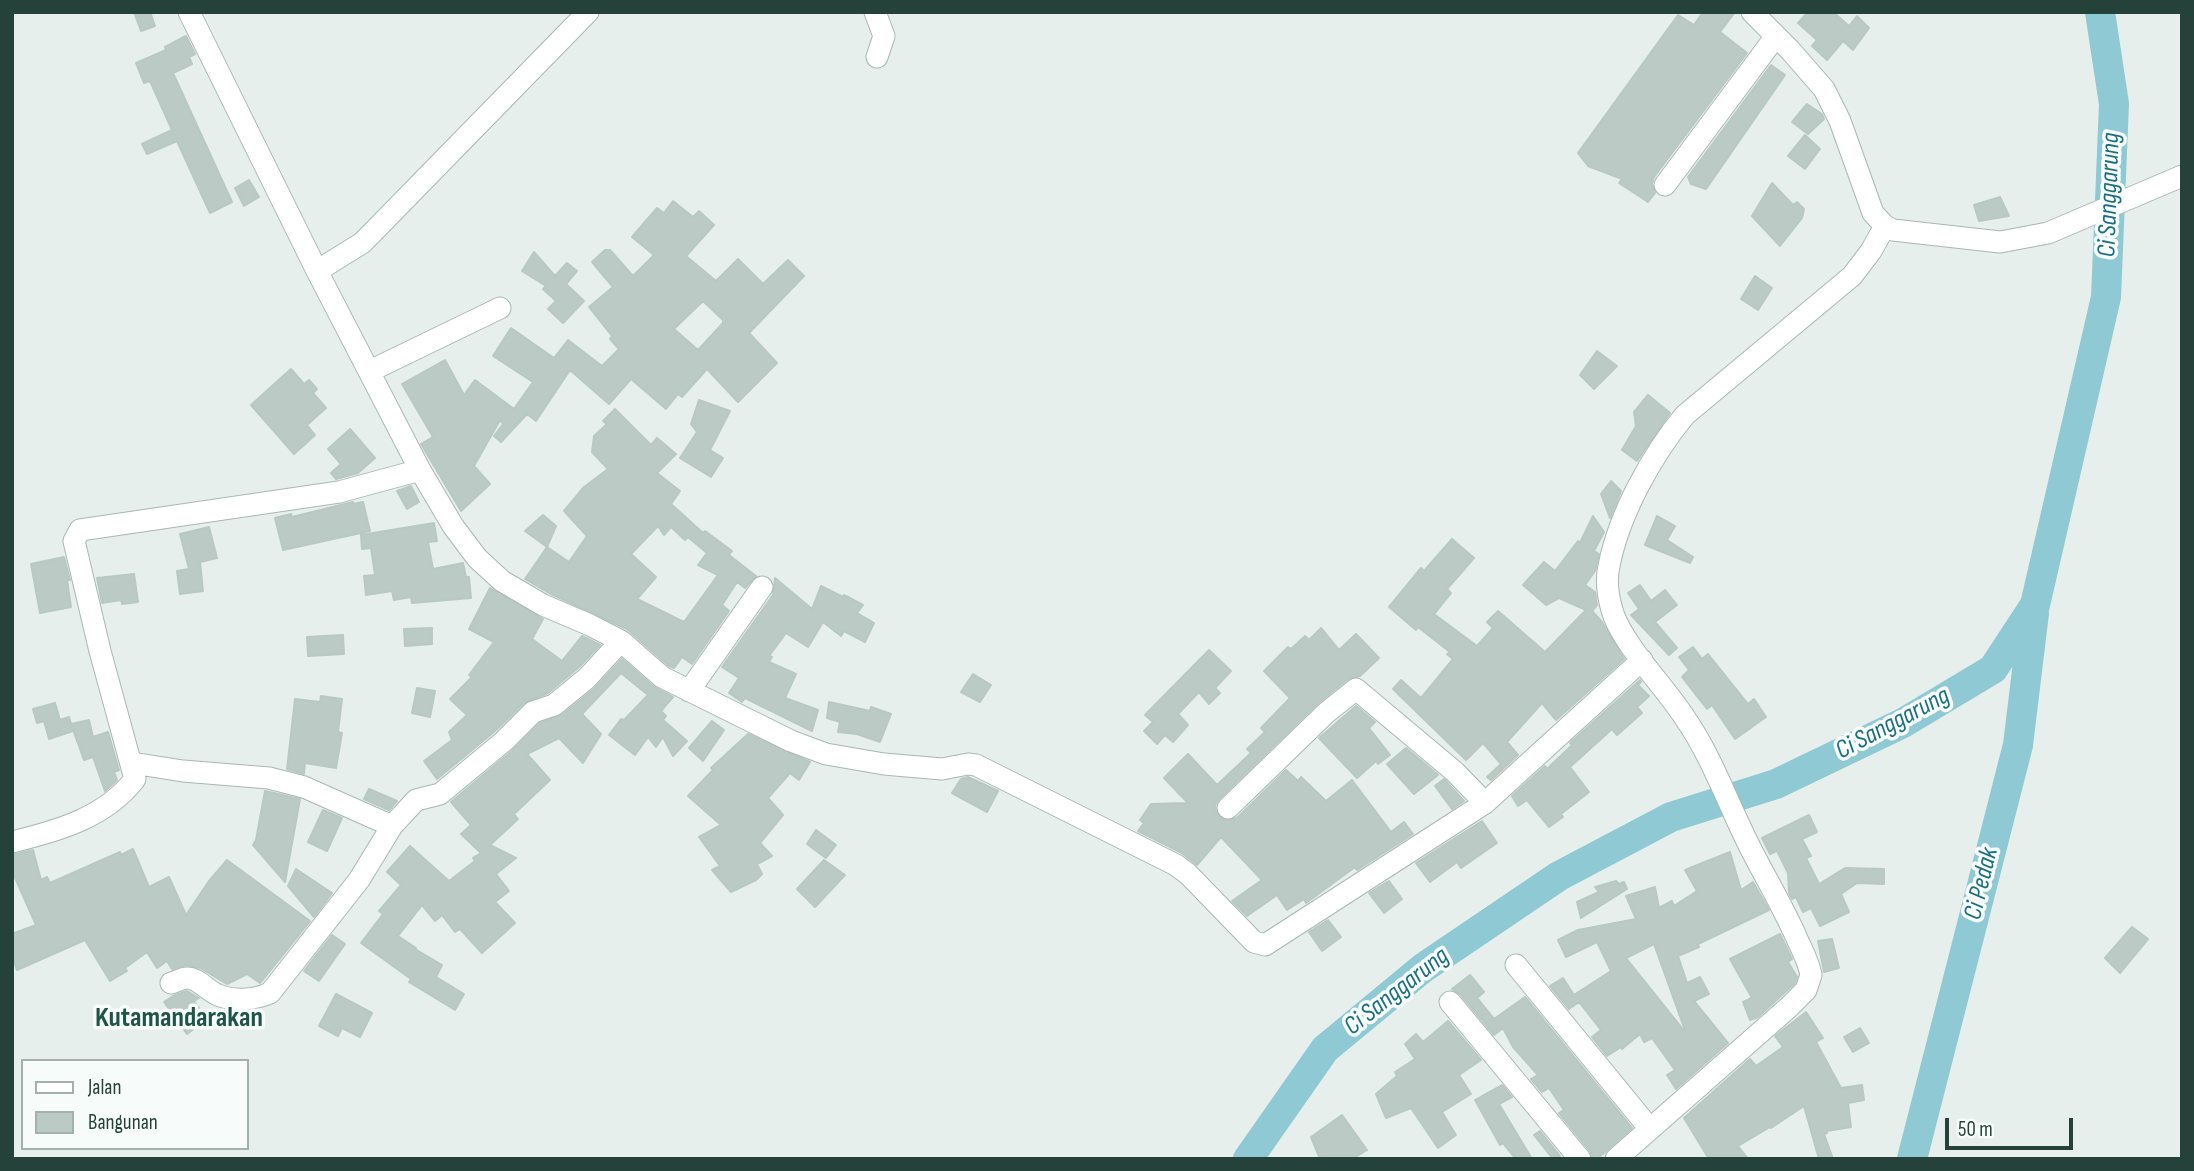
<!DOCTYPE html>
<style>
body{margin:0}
#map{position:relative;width:2194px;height:1171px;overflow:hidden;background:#e6efeb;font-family:"Sofia Sans Condensed",sans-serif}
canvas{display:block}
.frame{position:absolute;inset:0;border:14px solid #24423a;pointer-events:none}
.legend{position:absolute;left:21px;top:1059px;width:228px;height:91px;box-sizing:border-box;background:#f7fbf9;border:2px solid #a3b1ad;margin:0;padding:9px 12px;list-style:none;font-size:21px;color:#24423a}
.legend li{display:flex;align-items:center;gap:14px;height:35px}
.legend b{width:35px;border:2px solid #a3b1ad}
.scale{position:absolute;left:1945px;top:1118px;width:128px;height:32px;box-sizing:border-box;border:4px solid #24423a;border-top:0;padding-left:9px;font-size:21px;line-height:24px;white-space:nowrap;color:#24423a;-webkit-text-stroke:5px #f7fbf9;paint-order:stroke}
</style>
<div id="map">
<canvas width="2194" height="1171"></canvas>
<div class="frame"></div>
<ul class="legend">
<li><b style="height:9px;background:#fff"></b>Jalan</li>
<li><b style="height:19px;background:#bbcac4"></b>Bangunan</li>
</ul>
<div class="scale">50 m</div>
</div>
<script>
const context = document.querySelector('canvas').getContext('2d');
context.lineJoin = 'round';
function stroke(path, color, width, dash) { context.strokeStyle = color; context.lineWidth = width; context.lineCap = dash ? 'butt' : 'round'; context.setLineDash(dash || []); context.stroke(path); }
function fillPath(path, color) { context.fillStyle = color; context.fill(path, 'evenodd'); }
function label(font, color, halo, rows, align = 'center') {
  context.font = font + ' "Sofia Sans Condensed",sans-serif'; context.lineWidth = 7; context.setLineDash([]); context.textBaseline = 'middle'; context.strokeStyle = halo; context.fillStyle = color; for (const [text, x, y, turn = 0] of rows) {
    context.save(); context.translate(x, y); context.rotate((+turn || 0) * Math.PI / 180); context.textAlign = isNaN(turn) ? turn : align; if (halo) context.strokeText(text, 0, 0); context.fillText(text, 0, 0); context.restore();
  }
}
const river = new Path2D(`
 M1248,1159L1325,1049L1423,968L1559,876L1671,817L1776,784L1903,723L1993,669L2035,605L2106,297L2114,104L2100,12
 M1912,1159L2018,745L2034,613`);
const building = new Path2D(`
 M134,12H150L155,26L141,31Z
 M1703,12H1735L1720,32L1747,53L1654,177L1652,184L1655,193L1648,202L1619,183L1622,179L1588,166L1578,153L1678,15L1694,25Z
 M1808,12H1833L1849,26L1857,16L1869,28L1853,50L1843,41L1827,60L1812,46L1817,40L1798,23Z
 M186,36L195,54L189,57L192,64L173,73L232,202L210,213L177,141L147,154L142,144L172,130L150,81L144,83L136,63L166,50L165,47Z
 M1771,65L1785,75L1706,189L1691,184L1688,177Z
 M1807,104L1822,114L1824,119L1808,134L1792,122Z
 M1805,135L1820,149L1805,169L1788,156Z
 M249,180L259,197L244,206L235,188Z
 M1772,183L1793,205L1797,202L1804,209L1802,218L1780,246L1752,216Z
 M2000,197L2009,216L1979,221L1974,205Z
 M673,201L693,217L699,211L714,225L686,256L716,281L738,259L763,284L788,260L804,276L749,333L777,363L738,402L707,369L682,397L678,394L666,409L631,379L609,404L570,370L536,421L527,414L501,442L494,436L503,424L500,420L474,466L490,484L461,511L421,444L433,437L402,384L445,360L464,395L475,380L514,409L533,382L493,356L511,328L554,358L568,340L602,366L619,349L610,339L612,336L589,307L613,287L592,262L605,250H610L633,276L654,255L632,237L657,208L664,213ZM703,301L723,320V323L698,350L674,329Z
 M534,252L555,276L567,263L577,271L566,284L584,301L563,323L548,309L556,301L543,289L546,286L522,271Z
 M1755,276L1772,288L1758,310L1741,299Z
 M1597,351L1617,366L1594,389L1580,375Z
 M291,369L304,384L309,380L317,389L313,393L326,408L307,425L315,435L294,454L251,405Z
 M1648,395L1670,413L1637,461L1622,450L1636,426L1634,412Z
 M699,400L730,411L710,450L723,458L711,477L680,458L697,432L691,424Z
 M615,409L651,445L657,438L676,454L657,473L680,491L671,504L703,533L705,531L732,551L729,555L756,576L745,588L737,582L722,605L729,611L692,664L682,657L674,668L669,666L627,629L549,593L525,579L547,547L569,562L587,536L564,511L584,487L608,469L592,452L594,436L607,424L603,421ZM658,526L664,535L671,527L685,540L688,537L707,553L698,565L718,575L684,622L637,599L656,577L631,554Z
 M350,429L375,458L358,473L336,479L331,473L341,464L328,449Z
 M1611,481L1621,491L1610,518L1601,494Z
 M411,486L419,502L407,509L397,491Z
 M353,502V504L363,502L370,531L283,550L275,518L291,514L292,517Z
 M543,515L556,526L547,547L525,531Z
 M1593,516L1604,532L1594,551L1599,554L1595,571L1585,585L1595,592L1597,605L1592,611L1602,622L1624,659L1556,720L1542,703L1507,742L1518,755L1491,780L1487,777L1501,764L1483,743L1466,760L1393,689L1401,680L1421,698L1453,659L1447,654L1450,652L1418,627L1416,630L1389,607L1421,568L1424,571L1452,539L1474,558L1447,589L1451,593L1434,614L1477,646L1493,628L1487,622L1498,611L1545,652L1586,610L1559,598L1546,605L1523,585L1544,562L1555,571L1578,541L1580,543Z
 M1657,516L1675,526L1667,540L1693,557L1690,563L1645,545Z
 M434,523L437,541L428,542L433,569L463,563L466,577H469L471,598L412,603L411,597L394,600L392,591L366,595L364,576L375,575L371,548L362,549L361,535Z
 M209,527L217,558L200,562L203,591L180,594L177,571L189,569L180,534Z
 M64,557L70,580H67L71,607L40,613L31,564Z
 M134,574L138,602L122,604L121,600L102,603L97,578Z
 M775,578L812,609L821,586L843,597L844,595L863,605L857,613L874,623L865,642L844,631L841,636L823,622L808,647L786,633L769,656L772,657L769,662L796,674L785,698L818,710L812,731L745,698L742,702L729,693L739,678L722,667L773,595Z
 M1640,585L1651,601L1665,590L1677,605L1655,622L1677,648L1669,655L1631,615L1639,609L1628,593Z
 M490,588L543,619L532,639L562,661L582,636L600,645L578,668L548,693L524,703L495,731L437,779L424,761L452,740L449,732L467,715L450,699L472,677L469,675L494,642L469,629Z
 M432,628V644L405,646L404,629Z
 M1321,628L1339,650L1356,634L1379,658L1360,676L1348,679L1317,704L1219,799L1215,805L1216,812L1224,820L1237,818L1286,770L1298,781L1301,777L1326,801L1352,780L1391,832L1404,822L1413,834L1357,870L1355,867L1306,903L1304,899L1287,910L1277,895L1247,916L1232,901L1262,880L1221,837L1197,865L1182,853L1138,831L1144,823L1140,820L1151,804L1188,803L1164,778L1188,754L1217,785L1251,753L1247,749L1265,732L1261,728L1290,698L1264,671L1288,647L1291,649L1305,636L1309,640Z
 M343,635L344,654L308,656L307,637Z
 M1693,647L1702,659L1708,654L1748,704L1754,699L1766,717L1735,739L1712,705L1707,709L1682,677L1689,670L1679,657Z
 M1209,650L1231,671L1215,688L1220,693L1209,704L1199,692L1178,714L1188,725L1173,742L1165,735L1157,744L1144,731L1153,722L1145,715Z
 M622,659L654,687L673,697L661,711L666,716L663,720L687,741L673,756L663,737L656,747L648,737L635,755L609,735L621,719L624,720L648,695L621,673L582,714L601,734L583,763L559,738L527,754L550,780L514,814L518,819L490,845L516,858L496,874L509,891L495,902L515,923L482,953L460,929L455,932L442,915L435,921L422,905L398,936L416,948L415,949L442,965L436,977L464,994L455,1010L409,982L411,979L361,943L383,914L379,911L401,885L387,872L410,846L449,881L475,861L473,858L481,853L461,834L471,825L451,802L512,751L540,723L562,715L595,688Z
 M973,674L991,685L980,702L961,692Z
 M1640,680L1641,682L1638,685L1649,696L1637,707L1642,713L1617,735L1612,729L1570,767L1589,792L1561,814L1563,817L1549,827L1527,800L1518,806L1512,796L1545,766L1547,769L1572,745L1570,743Z
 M417,688L435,691L430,717L412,713Z
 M321,696L342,699L338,732L342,733L336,768L305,763L304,774L287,769L295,699L320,702Z
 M829,702L870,711L871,707L891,714L880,742L857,734L838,732L840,722L827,718Z
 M55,703L60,720L69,717L73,731L49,739L44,721L37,723L33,709Z
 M1356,706L1375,722L1369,728L1390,755L1378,764L1376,761L1357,778L1319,738Z
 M89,720L93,737L108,732L119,770L114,772L117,780L105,791L93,757L84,760L71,724Z
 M712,721L724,730L703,761L689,748Z
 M748,734L810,762L799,780L790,773L768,798L783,815L760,843L772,856L757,864L762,874L756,880L731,892L712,870L720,866L699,837L721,825L688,796L713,770L711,768Z
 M1406,748L1438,775L1414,794L1387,764Z
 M968,777L998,791L987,812L952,793L961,779Z
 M1444,779L1464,801L1452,809L1435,786Z
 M369,789L397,801L389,810L364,799Z
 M265,791L300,799L285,882L253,845L256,840Z
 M323,810L342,818L327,851L308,842Z
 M1809,815L1817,832L1802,839L1811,856L1806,858L1819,884L1845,868L1884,869V884L1857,883L1841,894L1849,912L1820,926L1811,908L1803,912L1796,897L1792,899L1789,893L1788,873L1777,851L1770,854L1762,838Z
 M1482,821L1497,843L1461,868L1457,862L1430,882L1416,863Z
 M816,830L836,845L826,858L807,844Z
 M133,849L149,887L169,877L186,915L209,881L227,860L310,921L260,983L247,974L227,984L200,968L186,965L172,969L167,961L157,968L147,952L125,968L127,971L110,981L85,940L17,970L12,956V934L36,925L12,871V855L33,850L41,880L47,877L50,883L120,852L121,855Z
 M1730,852L1741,890L1753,882L1769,910L1698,944L1699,947L1678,956L1687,983L1700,977L1709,994L1694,1001L1728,1043L1676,1089L1667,1075L1675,1070L1652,1038L1644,1042L1640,1034L1622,1049L1621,1047L1607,1056L1592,1037L1601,1030L1579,1002L1569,1009L1550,986L1563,978L1574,995L1611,971L1597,942L1566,957L1558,940L1578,930L1636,919L1626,896L1655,887L1659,908L1672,901L1674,906L1697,891L1685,870ZM1654,944L1686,1033L1626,958Z
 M824,860L845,875L815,907L797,889Z
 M296,869L332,893L314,917L288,886Z
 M1389,881L1402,899L1384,913L1369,893Z
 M1616,881L1619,884L1624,882L1627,889L1581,918L1577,902L1599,892L1595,887Z
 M1328,920L1341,937L1322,951L1309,932Z
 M2132,927L2148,939L2120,973L2105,958Z
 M1780,934L1792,959L1788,962L1797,977L1795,983L1758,1017L1750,1020L1743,1002L1752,998L1730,959Z
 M332,935L345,944L319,981L304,971Z
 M1832,939L1839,968L1824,972L1818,941Z
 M1470,975L1484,992L1477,998L1494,1019L1525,997L1632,1128L1597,1159H1593L1590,1151L1559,1113L1564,1110L1549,1088L1542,1092L1531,1079L1538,1075L1513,1047L1503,1028L1494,1035L1460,994L1452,989Z
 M187,991L199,998L194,1001L207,1019L187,1034L164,1002L173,996Z
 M336,994L372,1013L360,1037L342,1028L338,1036L319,1026Z
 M1806,1012L1823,1038L1816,1042L1841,1088L1862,1085L1864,1100L1848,1103L1851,1127L1827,1131V1133L1824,1134L1833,1159H1819L1804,1106L1771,1128L1770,1127L1738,1146L1748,1159H1709L1684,1118L1750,1059L1756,1066L1783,1047L1775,1036Z
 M1448,1021L1481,1060L1459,1075L1471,1094L1442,1112L1456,1135L1438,1148L1411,1108L1386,1118L1376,1094L1397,1076L1395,1072L1415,1059L1405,1044L1416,1034L1423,1042Z
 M1860,1028L1869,1043L1853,1052L1844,1037Z
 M1502,1085L1512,1097L1499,1104L1532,1159H1516L1503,1143L1500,1145L1475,1100Z
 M1342,1115L1367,1150L1352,1159H1320L1311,1137Z
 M1540,1131L1560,1156L1557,1159H1553L1534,1135Z`);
const minor = new Path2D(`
 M189,12L317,271L420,470L453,526L477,558L502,581L543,605L590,625L621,641L662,677L791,741L826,754L884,764L942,769L968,764L976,765L1176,865L1188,874L1254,942L1265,945L1485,803L1642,660
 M875,12L884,36L877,57
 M1752,12L1790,50L1824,89L1840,121L1873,213L1885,226L1893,230L2000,242L2048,233L2182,176
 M1665,185L1776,36
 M317,271L362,243L373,232L588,12
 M370,371L500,308
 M689,691L762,587
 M132,763L183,771L269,778L304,787L392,826
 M1228,808L1326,713L1356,689L1455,772L1485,803
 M12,842C57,831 105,818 135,779L100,651L74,541L80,530L339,492L420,470
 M1516,965L1650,1129
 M171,983C176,982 182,978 187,978C198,978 207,990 216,994C232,1002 254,1000 270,993L359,880L392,826L416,800L440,794L504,741L533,712L554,705L587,678L621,641
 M1450,1002L1580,1159
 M1616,1159L1789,1007L1806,990L1811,975C1809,963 1803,952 1798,941C1785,911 1769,884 1754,855C1730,810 1714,760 1685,718C1664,686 1634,657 1617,623C1609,606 1605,583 1609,566C1619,514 1652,455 1685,415L1852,276L1871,251L1885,226`);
const waterNames = [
 ["Ci Sanggarung",2110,195,-88],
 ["Ci Sanggarung",1893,724,-28],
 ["Ci Pedak",1982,884,-76],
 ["Ci Sanggarung",1397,992,-38]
];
const quarterNames = [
 ["Kutamandarakan",179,1019]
];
stroke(river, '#8ec9d4', 30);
fillPath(building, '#bbcac4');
stroke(building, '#b8c9c2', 2);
stroke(minor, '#a8b8b2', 23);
stroke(minor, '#fff', 21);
label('italic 26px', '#1c6f80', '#f7fbf9', waterNames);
label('bold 28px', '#1f5548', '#f7fbf9', quarterNames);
</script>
